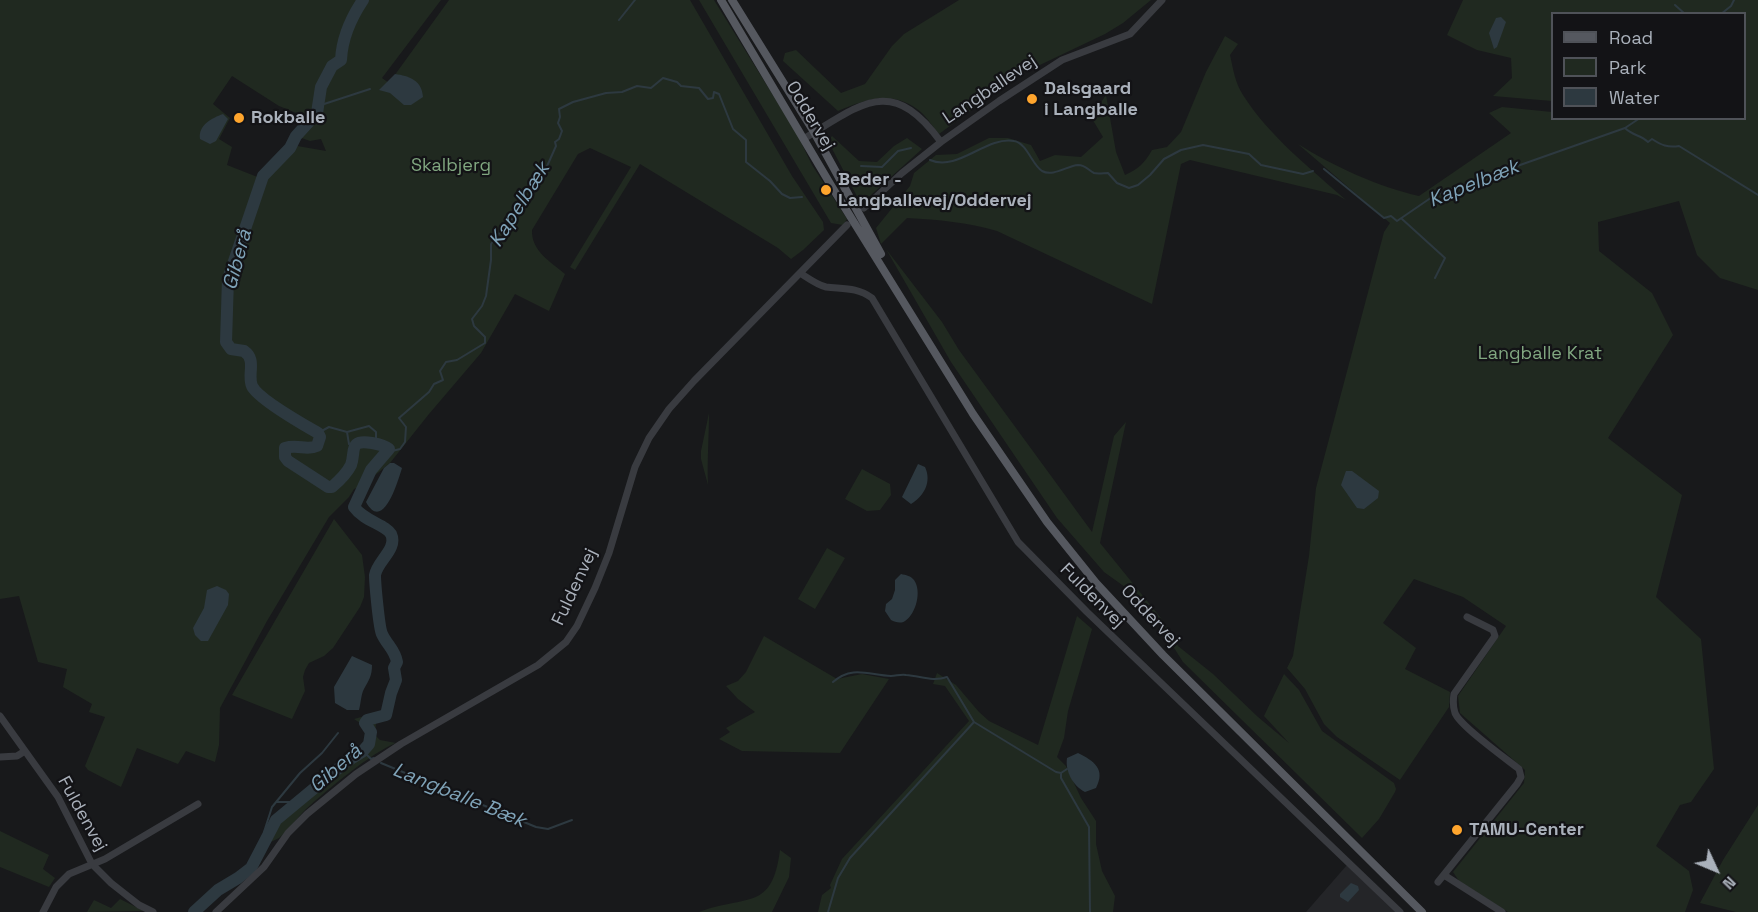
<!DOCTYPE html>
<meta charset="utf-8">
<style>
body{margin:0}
#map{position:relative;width:1758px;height:912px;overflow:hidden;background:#18191b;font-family:"Space Grotesk",sans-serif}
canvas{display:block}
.legend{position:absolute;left:1551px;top:12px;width:195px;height:108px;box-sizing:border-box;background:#131316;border:2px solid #4f5258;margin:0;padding:8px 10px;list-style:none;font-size:18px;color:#aab1bb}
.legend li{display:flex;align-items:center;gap:12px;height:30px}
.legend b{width:30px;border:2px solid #4f5258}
.north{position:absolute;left:1686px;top:840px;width:60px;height:60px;-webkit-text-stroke:4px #131316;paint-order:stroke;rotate:134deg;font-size:16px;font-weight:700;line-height:24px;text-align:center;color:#aab1bb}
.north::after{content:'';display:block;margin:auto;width:21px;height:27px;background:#aab1bb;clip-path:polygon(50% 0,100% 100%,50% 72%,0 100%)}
</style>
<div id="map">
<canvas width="1758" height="912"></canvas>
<ul class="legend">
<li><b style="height:8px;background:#55585f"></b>Road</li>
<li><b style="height:16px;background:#202920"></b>Park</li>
<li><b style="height:16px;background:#2d3940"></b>Water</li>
</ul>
<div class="north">N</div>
</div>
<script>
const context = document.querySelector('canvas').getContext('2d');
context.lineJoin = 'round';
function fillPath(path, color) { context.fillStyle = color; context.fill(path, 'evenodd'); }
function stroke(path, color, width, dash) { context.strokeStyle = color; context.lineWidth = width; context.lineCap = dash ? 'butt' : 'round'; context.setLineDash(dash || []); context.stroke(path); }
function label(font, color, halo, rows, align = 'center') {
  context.font = font + ' "Space Grotesk",sans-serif'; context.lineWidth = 4.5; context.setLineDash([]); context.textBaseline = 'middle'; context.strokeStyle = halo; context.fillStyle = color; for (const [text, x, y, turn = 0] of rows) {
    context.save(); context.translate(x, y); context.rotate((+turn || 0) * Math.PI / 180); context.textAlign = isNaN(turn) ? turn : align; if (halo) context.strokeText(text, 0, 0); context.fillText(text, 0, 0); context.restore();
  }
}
const built = new Path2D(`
 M1347,865L1395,912H1306Z`);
const green = new Path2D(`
 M0,0H441L382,78L389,83L449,0H690L792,176L823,222L824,230L803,250L791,259L778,248L640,164L575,270L570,267L631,167L590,148L578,154L532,230C531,251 551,262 565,274L549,311L515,294L481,353L429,414L390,463L362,486L354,489L349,497L329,517L267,621L220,708L219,745L215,762L186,751L178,764L137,748L121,787L88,770L85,766L105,717L89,712L92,704L63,687L67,669L38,662L19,596L0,599ZM232,76L279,106L311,119L296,136L310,141L321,139L326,151L286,144L273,164L260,178L227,165L232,147L219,139L230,118L213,104Z
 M699,0H714L797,134L812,165L847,219L843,225L831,223Z
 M959,0H1151L1123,23L1105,34L1021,74L939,134C932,126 926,115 917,109C891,90 864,100 838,111L783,61L785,53L796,50L841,93L865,84L892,46L904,34Z
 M1463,0H1758V290L1720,278L1697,255L1679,201L1598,222L1599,251L1652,293L1673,335L1608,438L1682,495L1656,597L1701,639L1714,769L1691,802L1680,805L1656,846L1689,871L1693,890L1685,912H1508L1459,881L1453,872L1524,783L1525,770L1460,713L1458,696L1506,626L1463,597L1414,579L1383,623L1416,648L1405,669L1450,692L1449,707L1400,780L1337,737L1324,724L1305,689L1287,668L1293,656L1309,556L1316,488L1384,232L1390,223L1298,144C1333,166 1379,187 1419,196L1511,133L1489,113L1502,107L1552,112V118H1744V14H1552V101L1493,96L1512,78L1511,58L1477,50L1447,35Z
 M1225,36L1238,44L1230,55C1233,68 1235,83 1243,95C1269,136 1310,168 1346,200L1337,195L1190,160L1181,164L1152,304L997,231C967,222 939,220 907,218L881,244L876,228L910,186L914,173L936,155L957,154L989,138H1008L1031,145L1040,161L1055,155L1081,157L1103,137L1091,117L1106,95L1116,152L1125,175C1138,169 1145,163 1152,150L1167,147L1181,132L1206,72Z
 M832,136L859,161L877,162L894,146L907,138L922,149L861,204L828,141Z
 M886,249L942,322L959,350L1092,532L1114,436L1126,422L1100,543L1161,618L1178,646L1213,674L1258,717L1289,743L1264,716L1284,674L1299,690L1322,731L1394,783L1396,789L1395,792L1379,819L1362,838L1183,662L1157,621L1141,601L1132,592L1104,572L1057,518L951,362Z
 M709,413C709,437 707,460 708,485L701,459V451Z
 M862,469L890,484L891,495L880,510L867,511L845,499Z
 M334,519L362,555L365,577L364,597L360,607L333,648L324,656L309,663L305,670L303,677L305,691L292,719L232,695Z
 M827,548L845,558L815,609L798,599Z
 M1077,616L1092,629L1068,711L1064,738L1057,757L1066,766L1081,798L1096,821V844L1102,871L1115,896L1113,912H818L822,895L831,888L830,885L842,859L969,721L945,686L933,684L937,673L956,685L979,712L989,721L1038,745Z
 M764,636L837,679L862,674L889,679L840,753L742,751L719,739L730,732L726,728L755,712L738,699L726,686L738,681L746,672Z
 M361,717L376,723L375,735L380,740L396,743C372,752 326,791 306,809C299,816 283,837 277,839C272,842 265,843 259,844L273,818L366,743L368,733L363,725L354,719Z
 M1758,805V912H1736L1700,903L1723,860Z
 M0,831L49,855L43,869L55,878L49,887L0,867Z
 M780,850L791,858L789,877L772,912H699C747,894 772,912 780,850Z
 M120,899L144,911L87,912L94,900L111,908Z`);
const water = new Path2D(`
 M1501,17L1506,22L1497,47L1494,49L1489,33L1496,18Z
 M395,74C409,76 422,80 423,97L411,105H404L390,93L379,90Z
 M223,114L228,119L216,141L210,144L200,139C198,125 212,118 223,114Z
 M390,463H394L402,468C398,481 383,533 366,502L384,468Z
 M918,464L925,467C932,482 924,496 911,504L902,497Z
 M1346,471H1352L1379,491L1378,498L1364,509L1357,508L1341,485Z
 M901,574C906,575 911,576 914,580C922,591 916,614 905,621C901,624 895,622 891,620L885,611L886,604L892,599L895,590V580Z
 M217,586L226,590L229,594L228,605L208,641H201L195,635L193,628L204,608L207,590Z
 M352,656L372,665C372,676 369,680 364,689C361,694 361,703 359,710H347L335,703L334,687Z
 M1078,753C1094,761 1106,769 1096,788L1085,792C1073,786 1065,771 1067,758Z
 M1351,883L1358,886L1359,890L1348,902L1340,897V894Z`);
const stream = new Path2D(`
 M1675,5L1685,14
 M1721,14L1731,6L1734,0
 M619,20L635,0
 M318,106L370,89
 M1625,128C1633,136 1641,135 1648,142L1652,139C1661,145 1668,148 1679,146L1758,195
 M930,160C958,172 986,136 1014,141C1027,143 1032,165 1042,171C1053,177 1067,166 1078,165C1086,165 1088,170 1094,173C1098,174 1104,173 1108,173L1117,183L1129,188L1138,185L1150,175L1164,159L1181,150L1203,145L1249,154L1261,165L1303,174L1313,171
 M861,166L882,167L898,151L911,148
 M1324,169L1384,218L1391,216L1397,221L1435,195L1625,128L1640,118
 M1402,219L1445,258L1435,278
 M347,432L349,444
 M318,433L329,427L347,432L369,426L376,432V444
 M388,452L400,449L405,442L406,427L399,418L429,392L434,384L443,380L440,371L446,362L457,360L485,343V337L474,326L472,319L482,306L486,296L491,260V244L504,227L519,213L540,182L556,146L555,142L559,139L562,131L558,123L560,117L559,109L573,102L606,93L622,92L637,86L651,88L663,78L677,82L681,86L699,88L708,99L713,98L714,92L719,94L733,129L746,140V162L770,181L782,194L790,198L802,197
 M833,682C852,665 869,675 891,676C896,676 901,674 906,675C921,676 932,682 947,677L974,722L1056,772L1061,773L1067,769
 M363,751L371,759L374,758
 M381,763L536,827L548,829L572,820
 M1061,773V778L1089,827L1090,912
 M277,802H298
 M266,839L264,832L272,807L300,773L322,753L338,733
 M828,912L838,878L850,858L974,722`);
const river = new Path2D(`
 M194,912L218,890L238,878L251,868L276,820L346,762L362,752L369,744L371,732L365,723L367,720L386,715L391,693L396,680L394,668L397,662C395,650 387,645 382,634C379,628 375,583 375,575C377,561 398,549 391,534C386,525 364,521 354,507L371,470L389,449C384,445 378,444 372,443C348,439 356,451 351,465C347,473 339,481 332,487H328L288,461L285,457V448C298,444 307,451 317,446L320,437L318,433C304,425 258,399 252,386C247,374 257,360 244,351L231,349L226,342L228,279L263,176L290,148L296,136L317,113L321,87L332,66L341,60C342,37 351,18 363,0`);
const minor = new Path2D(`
 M805,138C863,103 892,75 941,142
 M864,208L902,173L941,142L999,101L1062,60L1130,34L1162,0
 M800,273C808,278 817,285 826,287C843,289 857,287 872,298L1018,542L1087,612L1400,912
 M0,716L58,797L92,864L111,883L139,905L153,912
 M0,757L17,756L25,751
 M1444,875L1502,912
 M1438,882L1517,784L1521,777L1519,769C1505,758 1460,726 1455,713C1453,707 1453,700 1454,694L1495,636L1493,630L1467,617
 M43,912L56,887L69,874L105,859L198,804
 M216,912L264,867L288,833L307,814L356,774L401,744L538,665L566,642L577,626L595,588L609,553L635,467L649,438L669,409L694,381L847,225`);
const major = new Path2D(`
 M721,0L832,187L973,414L1047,522L1096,583L1163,655L1422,912
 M732,0L814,132L881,254`);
const markers = [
 [1032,99,6,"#fea52d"],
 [239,118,6,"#fea52d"],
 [826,190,6,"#fea52d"],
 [1457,830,6,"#fea52d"]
];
const poiNames = [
 ["Dalsgaard",1044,89],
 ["i Langballe",1044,110],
 ["Rokballe",251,118],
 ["Beder -",838,180],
 ["Langballevej/Oddervej",838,201],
 ["TAMU-Center",1469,830]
];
const streetNames = [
 ["Langballevej",990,90,-34],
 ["Oddervej",810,116,59],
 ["Fuldenvej",575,587,-65],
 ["Fuldenvej",1092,596,45],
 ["Oddervej",1150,616,47],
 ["Fuldenvej",82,814,61]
];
const parkNames = [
 ["Skalbjerg",451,166],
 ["Langballe Krat",1540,354]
];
const waterNames = [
 ["Kapelbæk",1474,184,-22],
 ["Kapelbæk",520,205,-58],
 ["Giberå",238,260,-75],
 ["Giberå",336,769,-41],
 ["Langballe Bæk",459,796,22]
];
fillPath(built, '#242528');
fillPath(green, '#202920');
fillPath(water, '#2d3940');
stroke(stream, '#2d3940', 2);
stroke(river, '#2d3940', 12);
stroke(minor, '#393b40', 7);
stroke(major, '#55585f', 8);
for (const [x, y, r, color] of markers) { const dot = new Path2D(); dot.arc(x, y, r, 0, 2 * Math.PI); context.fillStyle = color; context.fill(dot); stroke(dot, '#131316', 2); }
label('bold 18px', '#aab1bb', '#131316', poiNames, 'left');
label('18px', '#aab1bb', '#131316', streetNames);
label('18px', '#81a780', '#131316', parkNames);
label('italic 20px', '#7fa3b8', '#131316', waterNames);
</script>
